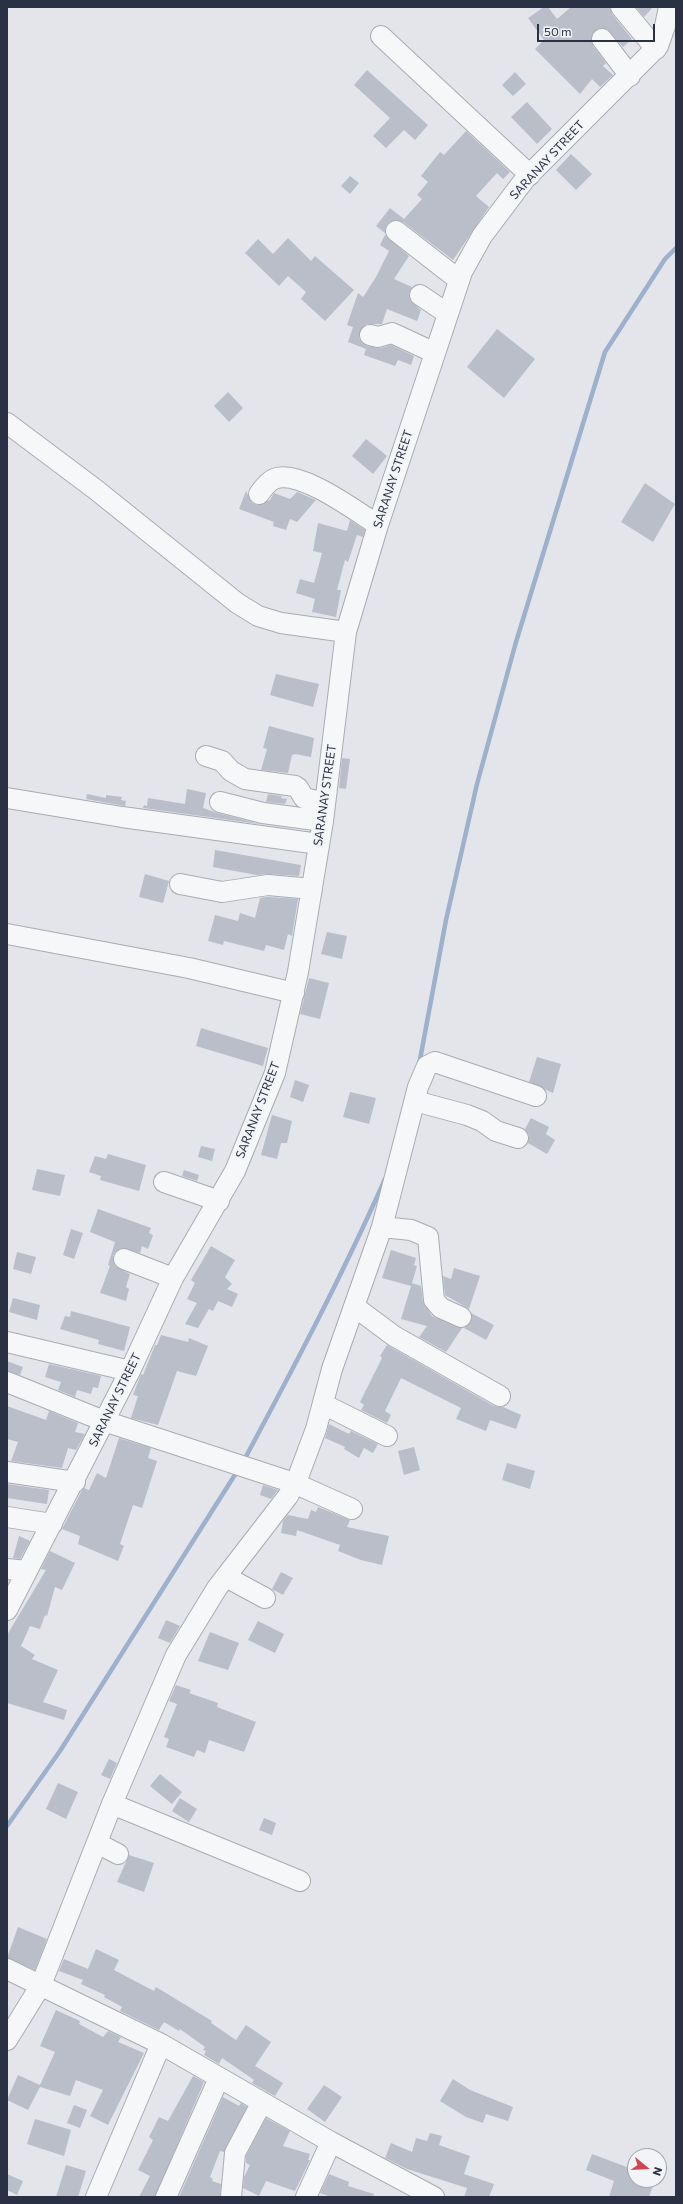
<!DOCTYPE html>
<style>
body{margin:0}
#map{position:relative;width:683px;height:2204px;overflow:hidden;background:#e3e5eb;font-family:Commissioner,sans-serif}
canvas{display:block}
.frame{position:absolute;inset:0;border:8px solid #2a3144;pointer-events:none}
.north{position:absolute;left:627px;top:2148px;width:40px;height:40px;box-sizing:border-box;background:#f2f4f8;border:1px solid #a2a6b0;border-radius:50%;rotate:108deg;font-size:11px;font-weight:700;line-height:16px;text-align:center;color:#2a3144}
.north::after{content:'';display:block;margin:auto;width:14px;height:18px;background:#d24551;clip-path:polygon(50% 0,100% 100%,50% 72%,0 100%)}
.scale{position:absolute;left:537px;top:24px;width:118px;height:18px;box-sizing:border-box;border:2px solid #2a3144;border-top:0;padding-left:5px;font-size:12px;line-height:14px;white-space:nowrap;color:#2a3144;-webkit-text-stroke:3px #f2f4f8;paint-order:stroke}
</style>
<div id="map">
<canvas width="683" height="2204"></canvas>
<div class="frame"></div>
<div class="north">N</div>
<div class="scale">50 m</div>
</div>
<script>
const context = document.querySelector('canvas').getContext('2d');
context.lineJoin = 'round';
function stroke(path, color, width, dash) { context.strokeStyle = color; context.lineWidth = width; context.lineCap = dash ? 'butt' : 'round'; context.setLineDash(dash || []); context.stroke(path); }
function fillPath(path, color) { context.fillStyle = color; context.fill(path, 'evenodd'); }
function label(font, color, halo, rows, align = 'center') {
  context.font = font + ' Commissioner,sans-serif'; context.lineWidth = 3.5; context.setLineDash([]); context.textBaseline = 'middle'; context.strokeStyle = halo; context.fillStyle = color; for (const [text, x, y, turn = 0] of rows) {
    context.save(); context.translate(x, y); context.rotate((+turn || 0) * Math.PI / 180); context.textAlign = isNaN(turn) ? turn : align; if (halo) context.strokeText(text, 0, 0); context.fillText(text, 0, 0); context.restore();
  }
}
const stream = new Path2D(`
 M419,1065L446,920L477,784L516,642L605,352L665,259L676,248
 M243,1462C293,1369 342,1276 385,1179
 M7,1826L60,1751L238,1470`);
const building = new Path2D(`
 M544,7H548L557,19L571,7H610L612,14L632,39L623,47L607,29L600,28L592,34L593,46L606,63L603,66L613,75L600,87L592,79L580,94L535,49L544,40L528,18Z
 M636,7H653L644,17Z
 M367,70L428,125L415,140L404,130L386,148L373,136L390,118L354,85Z
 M515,72L526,84L513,96L502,85Z
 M527,102L552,129L537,144L511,117Z
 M466,131L510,172L503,179L497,173L476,196L489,207L453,260L403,222L391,221L387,224L385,233L376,226L390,208L404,219L422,199L417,195L428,182L421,176L440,152L444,155Z
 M571,154L592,174L576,190L556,170Z
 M350,176L359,183L350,194L341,186Z
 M385,235L409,256L394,279L412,287L409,294L410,300L421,310L417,321L387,309L382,324H367L362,327L359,338L362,343L367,346L381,348L391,345L414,356L411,365L398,360L395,366L364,355L366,349L348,342L353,327L347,325L358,293L363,297L376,277L389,251L380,245Z
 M288,238L311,261L315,256L354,290L325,321L301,299L306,292L288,276L279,286L245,253L258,239L273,254Z
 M497,329L535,359L504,398L467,367Z
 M228,392L243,408L229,422L214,406Z
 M366,439L387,456L373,474L352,456Z
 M645,483L675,504L653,542L621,522Z
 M246,491L252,503L258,505L270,500L274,493L290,499L297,492L316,500L297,522L290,519L286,530L273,526L274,522L239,509Z
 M350,520L365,530L363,537L357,535L348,562L345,560L337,590H341L336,617L312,612L315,599L296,593L300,579L314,583L322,553L313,551L318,523L347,531Z
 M276,674L319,684L313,707L270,695Z
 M269,726L314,738L311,757L295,754L292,755L288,773L261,770L267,749L263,748Z
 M342,758L350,759L346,789L339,788Z
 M187,789L206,793L203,808L217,813L260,824L310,831L143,808L144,805L147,806L148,798L185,804Z
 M87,794L106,798V795L122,797L121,800L126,801L125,806L86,799Z
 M268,794L282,796L281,798L287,799L285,804L266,802Z
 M215,850L301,865L299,876L269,874L257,875L213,867Z
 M145,874L169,881L163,903L139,897Z
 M268,897L298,899L292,936L288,934L284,950L266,945L264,951L224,941L223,945L208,941L215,915L238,921L240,913L255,918L260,898Z
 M327,932L347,936L342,959L321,954Z
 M309,978L329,983L320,1019L300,1014Z
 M201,1028L268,1048L263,1066L196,1046Z
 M537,1057L561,1064L553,1093L529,1082Z
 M295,1080L309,1085L303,1102L290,1097Z
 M350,1092L376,1098L369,1124L343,1117Z
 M272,1115L292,1121L287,1143H281L277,1159L261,1155Z
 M531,1118L549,1127L546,1134L555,1140L547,1154L528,1143L529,1135L525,1129Z
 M201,1146L215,1149L212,1161L198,1157Z
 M108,1154L146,1165L139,1191L100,1180L101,1176L89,1172L95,1156L106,1159Z
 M37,1169L65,1175L60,1196L32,1190Z
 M184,1170L199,1175L197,1181L182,1176Z
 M98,1209L151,1228L149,1233L153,1235L148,1249L142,1246L140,1253L122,1248L113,1255L115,1266L130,1274L126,1287L129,1289L126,1301L100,1293L110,1266L108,1265L115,1242L90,1232Z
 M71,1229L83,1233L74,1259L63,1255Z
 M211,1246L235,1260L225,1277L232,1284L227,1289L238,1294L232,1307L218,1301L213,1311L209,1309L198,1328L185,1324L197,1303L187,1299L195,1283L191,1280Z
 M391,1250L416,1258L414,1265L417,1266L412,1283L421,1286L423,1302L432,1316L462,1328L446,1352L419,1337L427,1326L401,1319L411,1286L382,1278Z
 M17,1252L36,1257L31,1274L13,1269Z
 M454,1268L480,1276L469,1309L445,1295L443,1276L451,1279Z
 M13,1298L40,1305L37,1320L9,1312Z
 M71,1311L130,1327L124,1351L98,1344L99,1340L60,1329L65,1316L70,1317Z
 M471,1313L494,1325L486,1340L464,1328L471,1322Z
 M161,1335L188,1342L189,1338L208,1346L196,1376L177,1371L158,1425L131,1418L138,1396L133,1395L139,1379L141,1374L143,1375L155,1345H157Z
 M387,1345L494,1406L503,1407L521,1415L516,1429L490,1420L486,1431L456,1419L461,1408L401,1378L385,1411L391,1415L387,1423L361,1410L364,1405L360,1402L382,1358L380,1356Z
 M7,1361L23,1367L20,1375L7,1371Z
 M49,1364L101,1376L98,1388L93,1387L91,1394L77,1390L75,1397L58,1390L61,1382L45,1377Z
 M7,1406L46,1420L49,1411L78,1423L75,1432L85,1434L76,1450L68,1448L62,1468L11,1461L18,1442L7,1439Z
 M329,1424L349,1434L351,1431L378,1444L373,1453L364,1448L359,1458L344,1449L345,1447L325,1438Z
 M119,1438L151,1448L148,1458L157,1461L142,1508L133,1505L120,1544L124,1546L118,1561L78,1544L80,1536L62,1529L81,1492L84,1488L89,1490L97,1473L106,1478Z
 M414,1447L420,1470L404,1475L398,1451Z
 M507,1463L535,1471L530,1489L502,1480Z
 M7,1484L49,1490L47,1504L7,1498Z
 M263,1485L278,1490L271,1499L260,1495Z
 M318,1507L350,1520L347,1527L389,1536L382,1565L361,1560L338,1551L340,1545L297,1530L296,1536L281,1533L283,1521L288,1515L308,1519L311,1510L316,1512Z
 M19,1536L30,1541L20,1559L13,1558Z
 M50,1551L75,1563L62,1590L55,1587L47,1616L45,1615L40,1629L30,1626L21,1646L35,1655L32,1659L58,1670L43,1702L67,1710L64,1720L7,1703V1635L46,1570L41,1569Z
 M281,1572L293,1578L283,1595L272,1589Z
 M166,1620L180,1626L170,1643L158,1638Z
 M258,1621L284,1634L275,1653L248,1640Z
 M210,1632L239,1643L228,1670L198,1661Z
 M176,1685L191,1690L189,1693L218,1703L217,1707L256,1722L244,1752L209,1740L205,1753L197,1750L194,1757L166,1747L169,1739L164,1737L177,1704L169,1701Z
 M109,1759L117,1763L110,1779L101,1775Z
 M160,1774L182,1792L172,1804L150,1786Z
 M58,1783L78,1792L66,1819L46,1809Z
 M180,1798L197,1809L189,1822L172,1811Z
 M264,1818L276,1823L272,1835L259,1830Z
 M129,1855L154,1863L144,1892L117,1882Z
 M18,1927L47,1939L35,1970L7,1958Z
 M96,1949L119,1960L114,1970L154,1991L156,1987L212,2021L211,2023L236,2040L246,2025L271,2042L255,2066L283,2083L275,2096L252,2083L254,2080L222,2058L219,2064L204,2055L206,2051L203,2050L205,2047L180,2029L179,2031L164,2022L159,2030L120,2011L122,2007L104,1997L105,1995L81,1984L83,1980L59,1971L64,1959L88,1969Z
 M56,2010L80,2021L79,2024L103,2037L108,2031L121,2037L118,2042L144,2053L108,2125L90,2116L103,2090L76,2080L70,2096L40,2087L28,2110L7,2100L18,2075L40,2085L55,2052L40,2046Z
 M193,2076L204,2082L155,2197H139L150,2176L138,2170L153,2140L149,2137L159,2117L168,2121Z
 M453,2079L470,2090L513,2107L508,2121L486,2114L483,2123L466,2117L440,2101Z
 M324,2085L342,2097L325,2122L307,2109Z
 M223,2097L239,2106L241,2103L247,2107L224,2152L220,2151L210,2177L213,2179L212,2181L221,2184L220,2197H179Z
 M74,2105L87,2110L80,2128L67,2123Z
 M266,2118L290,2131L283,2146L310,2154L308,2160H310L295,2191L266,2181L259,2196L243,2188L244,2177L250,2165L246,2163V2156Z
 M35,2119L71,2130L64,2156L27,2144Z
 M430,2133L442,2136L439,2145L470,2156L464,2174L494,2184L489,2197H464L467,2188L407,2169L385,2158L391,2143L412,2152L416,2138L427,2141Z
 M592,2154L635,2170V2180H655L649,2197H609L614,2181L586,2170Z
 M66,2165L86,2171L78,2197H56Z
 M7,2174L23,2181L17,2195L7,2190Z
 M329,2174L349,2182L348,2186L374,2194L373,2197H331L320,2193Z`);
const minor = new Path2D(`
 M621,7L656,49
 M381,36L530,175
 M602,39L630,76
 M396,231L459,280
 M420,295L448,314
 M370,335L378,337L392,333L435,353
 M7,423L95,489L237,603L258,616L281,623L346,632
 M259,494C263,489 267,482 274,479C299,468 357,512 378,525
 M206,756L222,761L231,771L245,779L295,786L298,788L304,798L325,803
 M7,798L122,817L319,844
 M220,802L263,813L323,821
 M180,884L222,892L268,885L312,889
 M7,934L189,968L294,993
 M415,1101L467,1115L482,1121L496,1131L518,1138
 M164,1182L219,1201
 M382,1227L411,1230L428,1237L434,1300L441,1308L461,1317
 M124,1259L173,1278
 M355,1307L394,1336L500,1396
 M7,1342L130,1371
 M7,1382L104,1421L294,1483L352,1509
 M323,1404L387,1436
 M7,1472L75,1482
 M7,1517L52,1524
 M7,1569L27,1571
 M226,1577L265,1598
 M7,1610L130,1371L173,1278L235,1171L275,1073L298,972L323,821L346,632L378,525L462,272L482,236L525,179L658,46L665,26L669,7
 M112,1804L300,1881
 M97,1843L118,1854
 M7,1969L161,2044L331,2142L434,2197
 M7,2040L41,1985L112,1804L176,1655L217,1588L288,1496L298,1477L316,1429L332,1369L382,1227L418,1087L427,1066L435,1062L536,1096
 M96,2197L161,2044
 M166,2197L219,2078
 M231,2197L235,2153L262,2102
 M306,2197L331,2142`);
const streetNames = [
 ["SARANAY STREET",547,160,-47],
 ["SARANAY STREET",393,479,-72],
 ["SARANAY STREET",325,795,-82],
 ["SARANAY STREET",258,1110,-69],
 ["SARANAY STREET",115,1400,-64]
];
stroke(stream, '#9db0cc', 4.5);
fillPath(building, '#b9bec9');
stroke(minor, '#a8abb6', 22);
stroke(minor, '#f6f7f9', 20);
label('12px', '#2a3144', '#f2f4f8', streetNames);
</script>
